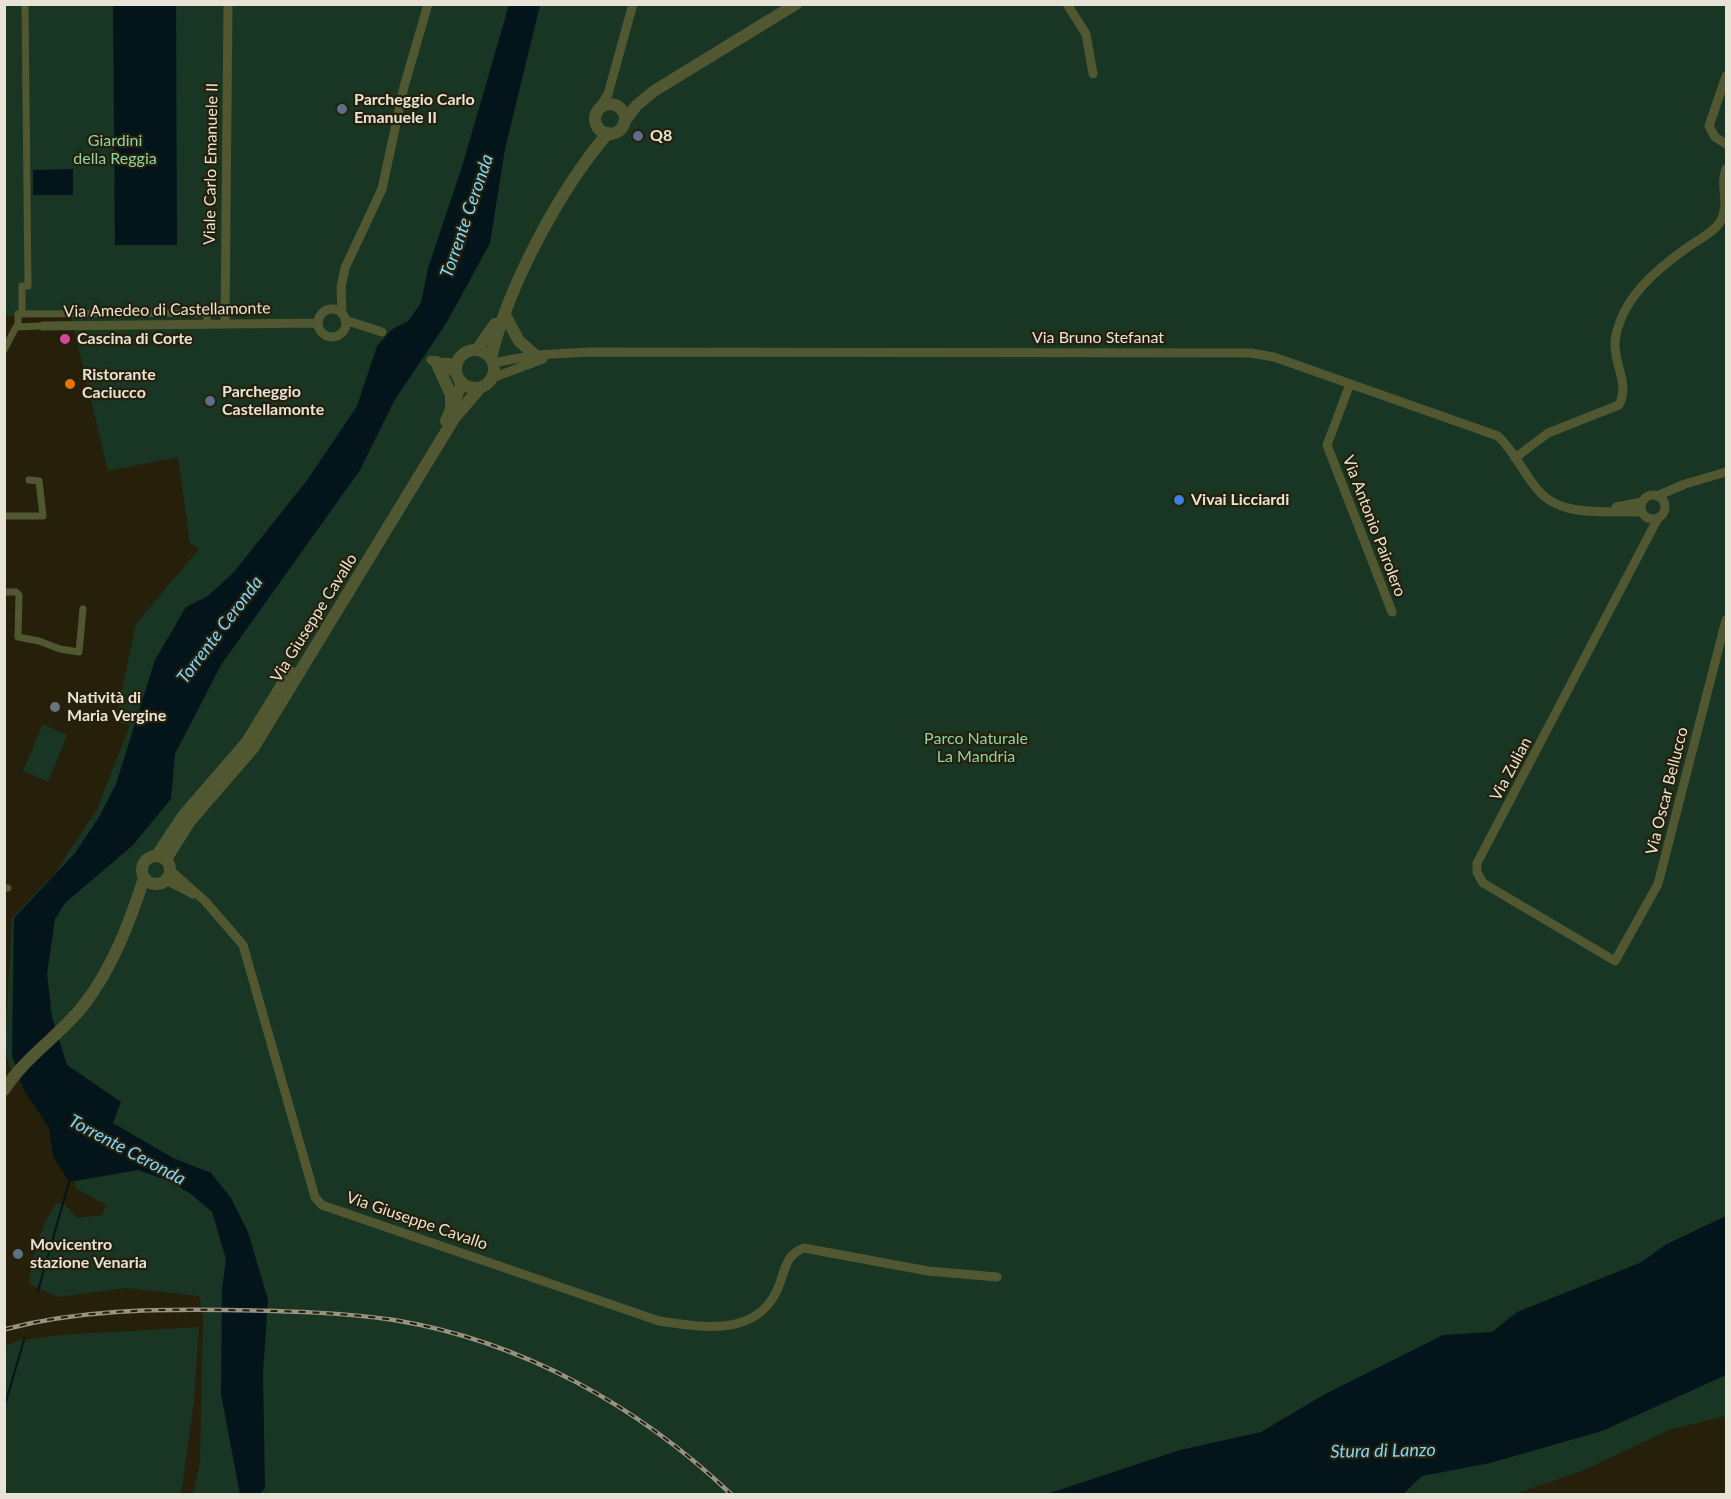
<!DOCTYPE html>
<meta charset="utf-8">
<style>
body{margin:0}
#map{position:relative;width:1731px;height:1499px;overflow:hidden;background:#26200b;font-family:Lato,sans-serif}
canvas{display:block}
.frame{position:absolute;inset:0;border:6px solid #e7e4d7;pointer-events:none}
</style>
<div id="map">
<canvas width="1731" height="1499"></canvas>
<div class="frame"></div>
</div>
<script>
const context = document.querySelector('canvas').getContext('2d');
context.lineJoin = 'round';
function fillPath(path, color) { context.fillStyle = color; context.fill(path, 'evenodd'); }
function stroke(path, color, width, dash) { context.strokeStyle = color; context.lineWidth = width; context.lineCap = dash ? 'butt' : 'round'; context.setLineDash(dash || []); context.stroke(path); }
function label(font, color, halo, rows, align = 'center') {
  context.font = font + ' Lato,sans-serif'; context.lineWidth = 4.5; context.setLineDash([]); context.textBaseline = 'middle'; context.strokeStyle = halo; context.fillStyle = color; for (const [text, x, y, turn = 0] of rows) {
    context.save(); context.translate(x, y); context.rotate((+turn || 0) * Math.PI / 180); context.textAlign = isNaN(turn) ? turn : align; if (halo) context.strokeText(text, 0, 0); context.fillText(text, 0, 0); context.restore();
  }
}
const green = new Path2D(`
 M4,5H1726V1416L1669,1430L1582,1471L1515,1494H193L200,1463L203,1316L199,1296L126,1288L58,1297L29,1284C33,1255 39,1227 57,1203L65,1205L77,1218L102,1215L106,1205L77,1189C66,1153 44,1121 26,1089C14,1069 9,1074 5,1048L12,918L55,873L97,809L130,725L115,722L136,624L199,549L190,543L178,457L108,471L70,313L5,316Z
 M43,724L67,735L48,782L23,771Z
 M199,1327L194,1401L181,1494H5V1346L17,1341L59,1335Z`);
const water = new Path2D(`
 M113,5H176L177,245H115Z
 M509,5H540L505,149L490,243L447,322L394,401L360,470L221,665L175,754L171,799L133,845L65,903L55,919L47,974L52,1017L67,1065L121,1102L113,1123L173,1158L211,1173L231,1198L248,1232L268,1300L263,1373L265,1488L260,1494H240L221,1394L222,1289L226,1259L212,1212L191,1194L167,1180L138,1170L69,1182L53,1156L49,1128L23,1089L12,1055L14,918L75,853L99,817L116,784L155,660L186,607L208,596L234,572L308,479L357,406L377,346L391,330L408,321L421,303L428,268L461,170Z
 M73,169V195H33V170Z
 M1726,1216V1375L1602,1431L1490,1463L1422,1476L1403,1494H1047L1180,1450L1261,1432L1327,1393L1443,1335L1492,1332L1517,1312L1642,1262L1665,1245Z`);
const stream = new Path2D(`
 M38,1291L69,1182
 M4,1408L24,1340`);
const pedestrian = new Path2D(`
 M22,314V286H28L25,4
 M18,326V314L207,313V324
 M4,350L16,327L43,326
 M4,516H43L39,481L29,480
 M4,592H16L19,595L18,637L39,641L60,649L79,652L83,609
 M4,888H8`);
const minor = new Path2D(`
 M1067,4L1086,34L1093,74
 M1726,76L1709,126L1715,137L1726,144
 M597,111L608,94L633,4
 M318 323a14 14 0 1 1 28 0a14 14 0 1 1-28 0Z
 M342,314L341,287L345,268L382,189L404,87L428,4
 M345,320L382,332
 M225,324L228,4
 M43,326L318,323
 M431,360L457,374
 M439,362L457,363
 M493,363L535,355L589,352L1251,353L1274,357L1498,436C1514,451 1523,472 1537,489C1561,519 1606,510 1642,512
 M492,378L543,359
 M1350,384L1327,445L1392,612
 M1515,458L1548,433L1619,405C1630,383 1614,366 1615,343C1615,333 1620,321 1624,312C1638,285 1664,264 1688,247C1698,240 1713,233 1720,222C1731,204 1719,186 1726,169
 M1641 507a12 12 0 1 1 24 0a12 12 0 1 1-24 0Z
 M1657,496L1685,484L1726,472
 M1616,507L1642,502
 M1658,518L1477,863V872L1483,883L1615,961L1658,884L1726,620
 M170,870L205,901L243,945L315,1197L322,1205L659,1321C706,1328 763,1338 781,1280C786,1265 788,1254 804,1248L928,1271L997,1277
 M166,880L193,894`);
const tertiary = new Path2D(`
 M595 119a15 15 0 1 1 30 0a15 15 0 1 1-30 0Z
 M624,122L636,106L654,91L796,4
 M505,315L519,341L535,355
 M477,350L495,324
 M456 369a19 19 0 1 1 38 0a19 19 0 1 1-38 0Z
 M491,358C508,286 560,189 608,133
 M436,362L451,395V406
 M446,421L462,383
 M157,855L183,816L247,742L290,672
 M142 870a14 14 0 1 1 28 0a14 14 0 1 1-28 0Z
 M166,859L190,821L254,747L455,417L481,387
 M4,1090C24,1058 60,1035 83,1006C112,969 130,922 144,878`);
const rail = new Path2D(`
 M6,1329C79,1310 152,1309 227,1310C283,1311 339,1312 394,1320C522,1341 638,1406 731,1494`);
const markers = [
 [342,109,6,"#5c6f8a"],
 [638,136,6,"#5c6f8a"],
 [65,339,6,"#d1479c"],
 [70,384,6,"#e8710a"],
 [210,401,6,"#5c6f8a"],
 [1179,500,6,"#3f7fe0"],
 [55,707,6,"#6b7280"],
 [18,1254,6,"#5c6f8a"]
];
const poiNames = [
 ["Parcheggio Carlo",354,100],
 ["Emanuele II",354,118],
 ["Q8",650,136],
 ["Cascina di Corte",77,339],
 ["Ristorante",82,375],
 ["Caciucco",82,393],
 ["Parcheggio",222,392],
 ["Castellamonte",222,410],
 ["Vivai Licciardi",1191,500],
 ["Natività di",67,698],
 ["Maria Vergine",67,716],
 ["Movicentro",30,1245],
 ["stazione Venaria",30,1263]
];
const parkNames = [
 ["Giardini",115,141],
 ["della Reggia",115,159],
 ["Parco Naturale",976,739],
 ["La Mandria",976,757]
];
const streetNames = [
 ["Viale Carlo Emanuele II",211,164,-89],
 ["Via Amedeo di Castellamonte",167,310,-1],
 ["Via Bruno Stefanat",1098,338],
 ["Via Antonio Pairolero",1374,526,69],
 ["Via Giuseppe Cavallo",314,618,-58],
 ["Via Zulian",1511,769,-62],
 ["Via Oscar Bellucco",1667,791,-76],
 ["Via Giuseppe Cavallo",417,1221,19]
];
const waterNames = [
 ["Torrente Ceronda",467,216,-71],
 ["Torrente Ceronda",220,630,-53],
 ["Torrente Ceronda",127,1150,28],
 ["Stura di Lanzo",1383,1451,-1]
];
fillPath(green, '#193524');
fillPath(water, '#03141b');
stroke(stream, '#03141b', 2);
stroke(pedestrian, '#515831', 7);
stroke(minor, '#515831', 9);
stroke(tertiary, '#515831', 12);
stroke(rail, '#979282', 4.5);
stroke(rail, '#26200b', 2, [7]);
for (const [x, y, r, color] of markers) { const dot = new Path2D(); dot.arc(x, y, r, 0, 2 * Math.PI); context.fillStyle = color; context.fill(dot); stroke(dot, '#26200b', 2); }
label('bold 16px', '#e7e4d7', '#26200b', poiNames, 'left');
label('16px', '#8ad5a5', '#26200b', parkNames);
label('16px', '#e7e4d7', '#26200b', streetNames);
label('italic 18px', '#7ed7fe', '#26200b', waterNames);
</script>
